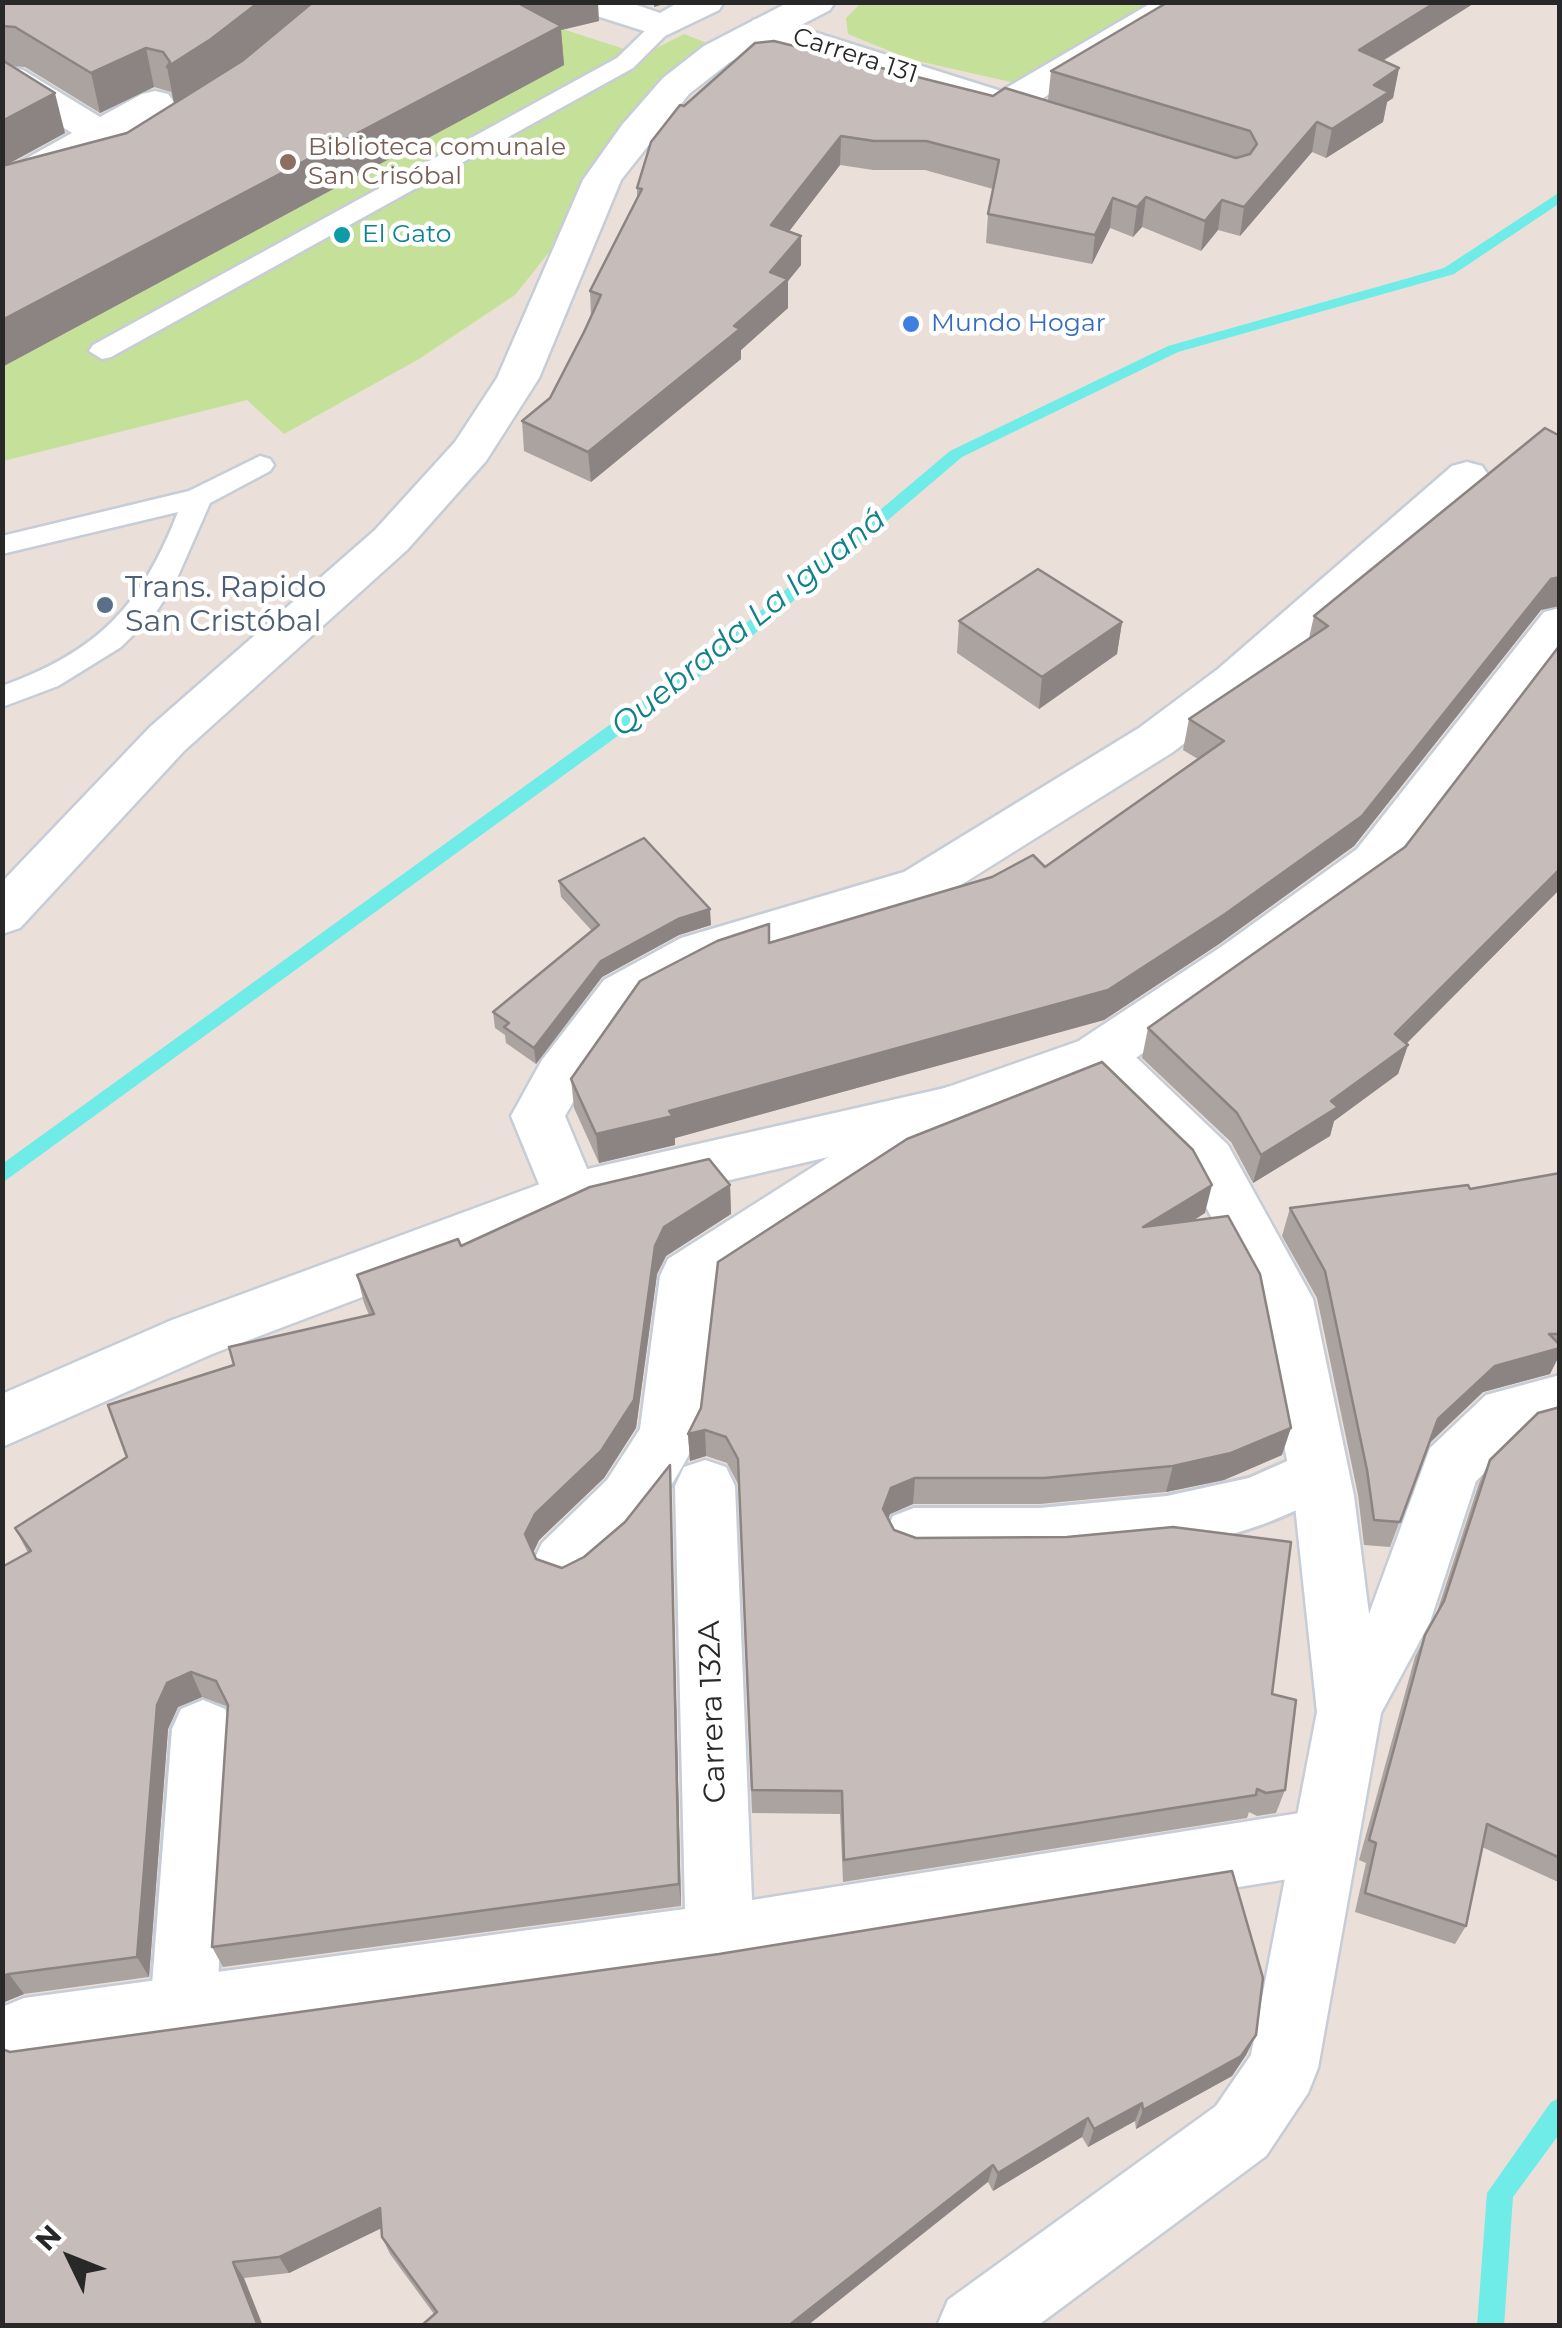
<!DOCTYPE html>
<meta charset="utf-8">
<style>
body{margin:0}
#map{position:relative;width:1562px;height:2328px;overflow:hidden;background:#ebdfda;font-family:Montserrat,sans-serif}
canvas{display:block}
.frame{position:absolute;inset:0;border:5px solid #282828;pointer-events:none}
.north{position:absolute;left:20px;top:2208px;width:100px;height:100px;-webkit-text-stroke:8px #fff;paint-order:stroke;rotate:313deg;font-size:28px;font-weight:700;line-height:40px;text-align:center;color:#282828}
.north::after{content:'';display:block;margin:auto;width:35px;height:45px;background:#282828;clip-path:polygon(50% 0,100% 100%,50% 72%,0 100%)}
</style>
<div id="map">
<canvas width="1562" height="2328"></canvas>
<div class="frame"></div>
<div class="north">N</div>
</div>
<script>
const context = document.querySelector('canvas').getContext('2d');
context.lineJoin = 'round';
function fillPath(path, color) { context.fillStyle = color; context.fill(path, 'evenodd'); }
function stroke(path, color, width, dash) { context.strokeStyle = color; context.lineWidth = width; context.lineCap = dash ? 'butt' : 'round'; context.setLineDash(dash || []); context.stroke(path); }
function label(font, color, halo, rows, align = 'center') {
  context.font = font + ' Montserrat,sans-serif'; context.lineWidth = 9; context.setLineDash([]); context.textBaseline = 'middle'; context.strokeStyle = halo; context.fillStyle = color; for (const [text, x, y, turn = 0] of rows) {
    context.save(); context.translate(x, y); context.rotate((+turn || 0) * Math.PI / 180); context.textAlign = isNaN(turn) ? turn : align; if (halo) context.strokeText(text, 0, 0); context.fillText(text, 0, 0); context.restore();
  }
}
const green = new Path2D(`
 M861,3H1170L1033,87L909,59L848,34L846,18Z
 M497,8L643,55L684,34L737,55L627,135L601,187L515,295L419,359L284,434L247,400L3,461V202Z`);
const stream = new Path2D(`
 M1560,192V203L1454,274L1178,352L962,457L732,653L2,1183V1164L720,645L950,451L1168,346L1444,268Z
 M1560,2098V2133L1513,2197L1504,2326H1477L1487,2193L1551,2102Z`);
const service = new Path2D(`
 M663,19L675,26L633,68L111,357L102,359L89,351L93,345L617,58L655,21Z
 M260,456L270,459L274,465L270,471L210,503L174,585L156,612L121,647L58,686L2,707V686C98,652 142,605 178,512L2,554V536L189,491Z`);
const pedestrian = new Path2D(`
 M1319,1447L1339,1454L1348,1472C1338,1493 1322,1498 1301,1508C1183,1565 1042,1562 914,1560L893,1552L885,1534L893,1516L914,1508H1040L1167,1496L1249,1478Z
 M203,1700L225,1709L234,1729L216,2011L206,2034L183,2044L160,2034L150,2011L172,1729L181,1709Z`);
const minor = new Path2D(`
 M573,2H628L660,13L679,2H724L719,10L663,37L578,10Z
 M1153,2H1198L1193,10L1019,112L1006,115L753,36L748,28L753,20L766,17L1001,91Z
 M10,67L23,70L100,117L142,94L155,91L168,94L174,102L168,110L16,196L2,200V172L72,133L2,89V69Z
 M1467,462L1482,466L1489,476L1482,486L1252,691L1173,752L940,898L716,967L640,1008L580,1090L565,1116L598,1195L590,1211L570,1217L550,1211L511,1116L542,1060L604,980L681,938L904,872L1139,728L1218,669L1452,466Z
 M1560,608V656L1393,875L1257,975L1118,1070L1099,1076L1080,1070L1072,1055L1080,1040L1221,947L1357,849L1544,612Z
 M948,1087L967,1093L975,1108L967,1123L715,1288L699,1435C673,1489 621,1568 564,1590L542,1581L533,1562L542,1543L607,1480L640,1429L660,1276L668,1259L929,1093Z
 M705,1460L726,1467L735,1486L752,1900L1325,1809L1348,1818L1358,1841L1348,1864L1325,1873L720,1971L24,2068L2,2059V2007L24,1998L685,1909L675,1486L684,1467Z`);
const tertiary = new Path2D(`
 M789,2H835L830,10L730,62L689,94L621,180L539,378L486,461L407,550L184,751L20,928L2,934V882L150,727L375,530L455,442L497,378L583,180L622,125L663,78L704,46Z
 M1099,1034L1118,1040L1228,1145L1313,1299L1354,1496L1369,1614L1430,1448L1486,1395L1560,1375V1425L1525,1434L1476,1481L1430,1622L1381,1713L1318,2068L1308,2093L1266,2156L1037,2326H937L948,2300L1216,2106L1251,2055L1317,1712L1294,1496L1256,1301L1190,1177L1090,1079L948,1129L576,1216L212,1354L2,1447V1394L172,1320L570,1173L945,1088Z`);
const wall = new Path2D(`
 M2,2L599,21L561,30L564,65L2,367ZM12,66L25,67L100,113L154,87L171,92L174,103L127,133L7,165L65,133Z
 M1476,2L1383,61L1399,68L1393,98L1387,102L1383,122L1326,158L1312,152L1240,236L1218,230L1201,251L1142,227L1133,237L1110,228L1092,264L986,243L988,214L993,189L925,170H873L840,165L789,231L801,236V265L788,281V308L741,350V359L591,482L524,451L522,421L550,398L591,316L590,291L637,198V188L684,106L1237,158L1048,100L1051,71Z
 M1541,610L1354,846L1219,944L1104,1020L675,1138V1145L599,1163L574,1108L571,1079L769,942L1045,867L1198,759L1183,750L1189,719L1309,638L1314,616Z
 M959,621L1122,622L1117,654L1039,709L957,653Z
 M1405,847L1560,889L1406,1044L1408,1045L1398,1074L1334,1121L1330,1136L1253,1183L1231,1142L1142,1058L1148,1028Z
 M559,881L711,925L679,935L602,977L536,1064L506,1043L505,1035L495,1028L493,1012L592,931L561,897Z
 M1560,1173V1361H1556L1550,1374L1483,1392L1429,1444L1390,1547L1364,1545L1358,1495L1317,1298L1282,1236L1290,1208L1470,1189Z
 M730,1185L731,1214L666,1256L657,1274L636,1428L604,1478L539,1540L533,1552L536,1559L562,1568L584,1557L671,1491L681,1906L223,1967L212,1947L228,1708L226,1706L202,1697L178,1707L168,1729L149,1977L24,1994L2,2003V1567L28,1553L15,1528L127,1457L234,1365L369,1315L364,1303L357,1275L461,1246Z
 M1205,1213L1194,1220L1282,1455L1224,1480L1166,1492L1040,1504H913L890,1514L888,1519L894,1530L1272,1694L1285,1790L1276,1813L1257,1816L1249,1812L1247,1818L843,1882L840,1814L752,1813L739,1486L727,1463L706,1456L690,1461L688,1434Z
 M1560,1407V1879L1558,1882L1482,1847L1466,1926L1455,1944L1355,1912L1366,1863L1359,1860L1415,1657L1436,1615L1479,1483L1490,1460Z
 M1256,2035L1246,2055L1232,2076L1136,2129L1135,2121L1088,2147L1082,2137L993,2191L988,2182L434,2314L390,2254L382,2237L381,2228L289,2273L244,2278L10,2052Z`);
const shadedWall = new Path2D(`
 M259,2H317L219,79L175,107L167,67Z
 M514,2H598L599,21L561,30L564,65L2,367V320Z
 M654,2H671L654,7Z
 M1436,2H1476L1353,79L1359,50Z
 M146,48L154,87L100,113L91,73Z
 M1399,68L1393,98L1387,102L1383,122L1326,158L1332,129L1374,85Z
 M55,93L65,133L2,167V121Z
 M1317,122L1312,152L1240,236L1244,207Z
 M841,136L840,165L771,255V225Z
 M1146,197L1142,227L1133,237L1137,207Z
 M1113,198L1110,228L1092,264L1095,235Z
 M1222,200L1218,230L1201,251L1205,221Z
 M801,236V265L788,281V308L741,350V359L591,482L588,452L734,326L770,272Z
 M1560,577V606L1541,610L1354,846L1219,944L1104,1020L675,1138V1145L599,1163L596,1134L669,1111L1551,579Z
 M1122,622L1117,654L1039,709L1042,677Z
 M1560,869V889L1397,1053L1408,1045L1398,1074L1334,1121L1330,1136L1253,1183L1261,1155L1331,1101Z
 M710,909L711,925L679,935L602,977L536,1064L534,1048L601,961L678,919Z
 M730,1185L731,1214L666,1256L657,1274L636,1428L604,1478L539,1540L530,1560L525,1534L664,1227Z
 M1212,1185L1205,1213L1137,1255L1143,1227Z
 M1560,1348V1354L1550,1374L1483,1392L1427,1445L1438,1419L1495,1366Z
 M1291,1428L1282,1455L1224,1480L1166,1492L1173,1466Z
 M705,1430L706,1456L690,1461L688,1434Z
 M670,1465L671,1491L681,1906L679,1884Z
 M915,1478L913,1504L890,1514L882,1536L883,1509L891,1488Z
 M191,1672L202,1697L178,1707L168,1729L149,1977L137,1957L157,1705L167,1683Z
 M9,1974L24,1994L2,2003V1976Z
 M1256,2035L1246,2055L1232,2076L1136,2129L1143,2110Z
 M1142,2103L1135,2121L1088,2147L1094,2129Z
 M1088,2118L1082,2137L993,2191L998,2173Z
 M993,2165L988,2182L807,2326H788Z
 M380,2208L388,2225L289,2273L279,2257Z
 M233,2262L244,2278L263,2326H258Z`);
const building = new Path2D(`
 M2,2H259L211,39L167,67L170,62L163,52L146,48L91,73L15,27L2,26Z
 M313,2H516L561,26L2,320V166L127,133L242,61Z
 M1168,2H1436L1359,50L1399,68L1374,85L1389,92L1332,129L1317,122L1244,207L1222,200L1205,221L1146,197L1137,207L1113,198L1095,235L988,214L999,160L926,141H874L841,136L771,225L801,236L770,272L788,279L734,326L740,329L588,452L522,421L550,398L584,332L601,295L590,291L642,189L637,188L651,142L680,105L684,106L755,43L774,41L993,96L1005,88L1236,158L1250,154L1257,144L1250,131L1051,71Z
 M2,60L55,93L2,121Z
 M1545,428L1560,436V577L1551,579L1362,816L1225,914L1108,990L669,1111L673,1116L596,1134L571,1079L640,981L717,941L769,924V943L992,877L1033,855L1045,867L1224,741L1189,719L1328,626L1314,616Z
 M1038,569L1122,622L1042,677L959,621Z
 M1560,645V869L1395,1034L1408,1045L1331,1101L1338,1107L1261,1155L1237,1113L1148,1028L1405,847Z
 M644,838L710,909L678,919L601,961L534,1048L504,1027L509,1023L493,1012L599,925L559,881Z
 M1102,1062L1193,1150L1212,1185L1143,1227L1228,1216L1260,1274L1291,1428L1231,1453L1173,1466L1044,1478H915L891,1488L883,1509L894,1530L916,1538L1067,1537L1173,1527L1291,1542L1272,1694L1296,1700L1285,1790L1266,1793L1257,1789L1256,1795L844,1860L842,1791L752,1790L738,1459L726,1437L705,1430L688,1434L701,1408L718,1262L907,1139Z
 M709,1159L730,1185L664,1227L655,1246L634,1400L601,1451L535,1514L525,1534L536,1559L562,1568L584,1557L625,1522L670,1465L679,1884L212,1947L228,1705L216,1681L191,1672L167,1683L157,1705L137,1957L9,1974L2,1976V1567L31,1551L15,1528L127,1457L108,1405L234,1365L229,1347L374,1314L357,1275L458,1239L461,1246L590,1187Z
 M1560,1173V1334H1549L1560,1345V1348L1495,1366L1438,1419L1400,1522L1374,1520L1367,1470L1325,1271L1290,1208L1468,1185L1470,1189Z
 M1560,1407V1858L1487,1824L1466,1926L1365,1893L1376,1843L1369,1840L1425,1635L1444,1601L1490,1460L1538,1413Z
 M1232,1871L1263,1978L1256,2035L1241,2056L1143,2110L1142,2103L1094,2129L1088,2118L998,2173L993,2165L788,2326H421L437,2312L382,2237L380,2208L279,2257L233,2262L258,2326H2V2049L10,2052L719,1954Z`);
const markers = [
 [288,162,10,"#8d6e63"],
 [342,235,10,"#0f9aa8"],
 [911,324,10,"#3f7fe0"],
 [105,605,10,"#5c6f8a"]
];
const farStreetnames = [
 ["Carrera 131",855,56,18]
];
const farEducationnames = [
 ["Biblioteca comunale",308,148],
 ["San Crisóbal",308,177]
];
const farCulturenames = [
 ["El Gato",362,235]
];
const farShopnames = [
 ["Mundo Hogar",931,324]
];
const serviceNames = [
 ["Trans. Rapido",125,588],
 ["San Cristóbal",125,622]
];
const streetNames = [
 ["Carrera 132A",713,1712,-92]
];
const waterNames = [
 ["Quebrada La Iguaná",749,623,-39]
];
fillPath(green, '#c5e098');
fillPath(stream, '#6febe8');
stroke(service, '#c6cdd6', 5);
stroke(pedestrian, '#c6cdd6', 6);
stroke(minor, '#c6cdd6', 5);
stroke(tertiary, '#c6cdd6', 5);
fillPath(service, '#fff');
fillPath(pedestrian, '#fff');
fillPath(minor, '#fff');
fillPath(tertiary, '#fff');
fillPath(wall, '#aaa3a0');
fillPath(shadedWall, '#8b8482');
fillPath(building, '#c6bdba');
stroke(building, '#8b8482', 2.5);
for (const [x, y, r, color] of markers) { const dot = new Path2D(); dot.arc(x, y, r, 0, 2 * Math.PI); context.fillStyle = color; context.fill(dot); stroke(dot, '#fff', 4); }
label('25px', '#282828', '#fff', farStreetnames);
label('25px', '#785e54', '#fff', farEducationnames, 'left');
label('25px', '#0d838f', '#fff', farCulturenames, 'left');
label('25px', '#366cbe', '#fff', farShopnames, 'left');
label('30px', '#4e5e75', '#fff', serviceNames, 'left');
label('30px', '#282828', '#fff', streetNames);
label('italic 32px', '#118187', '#fff', waterNames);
</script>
